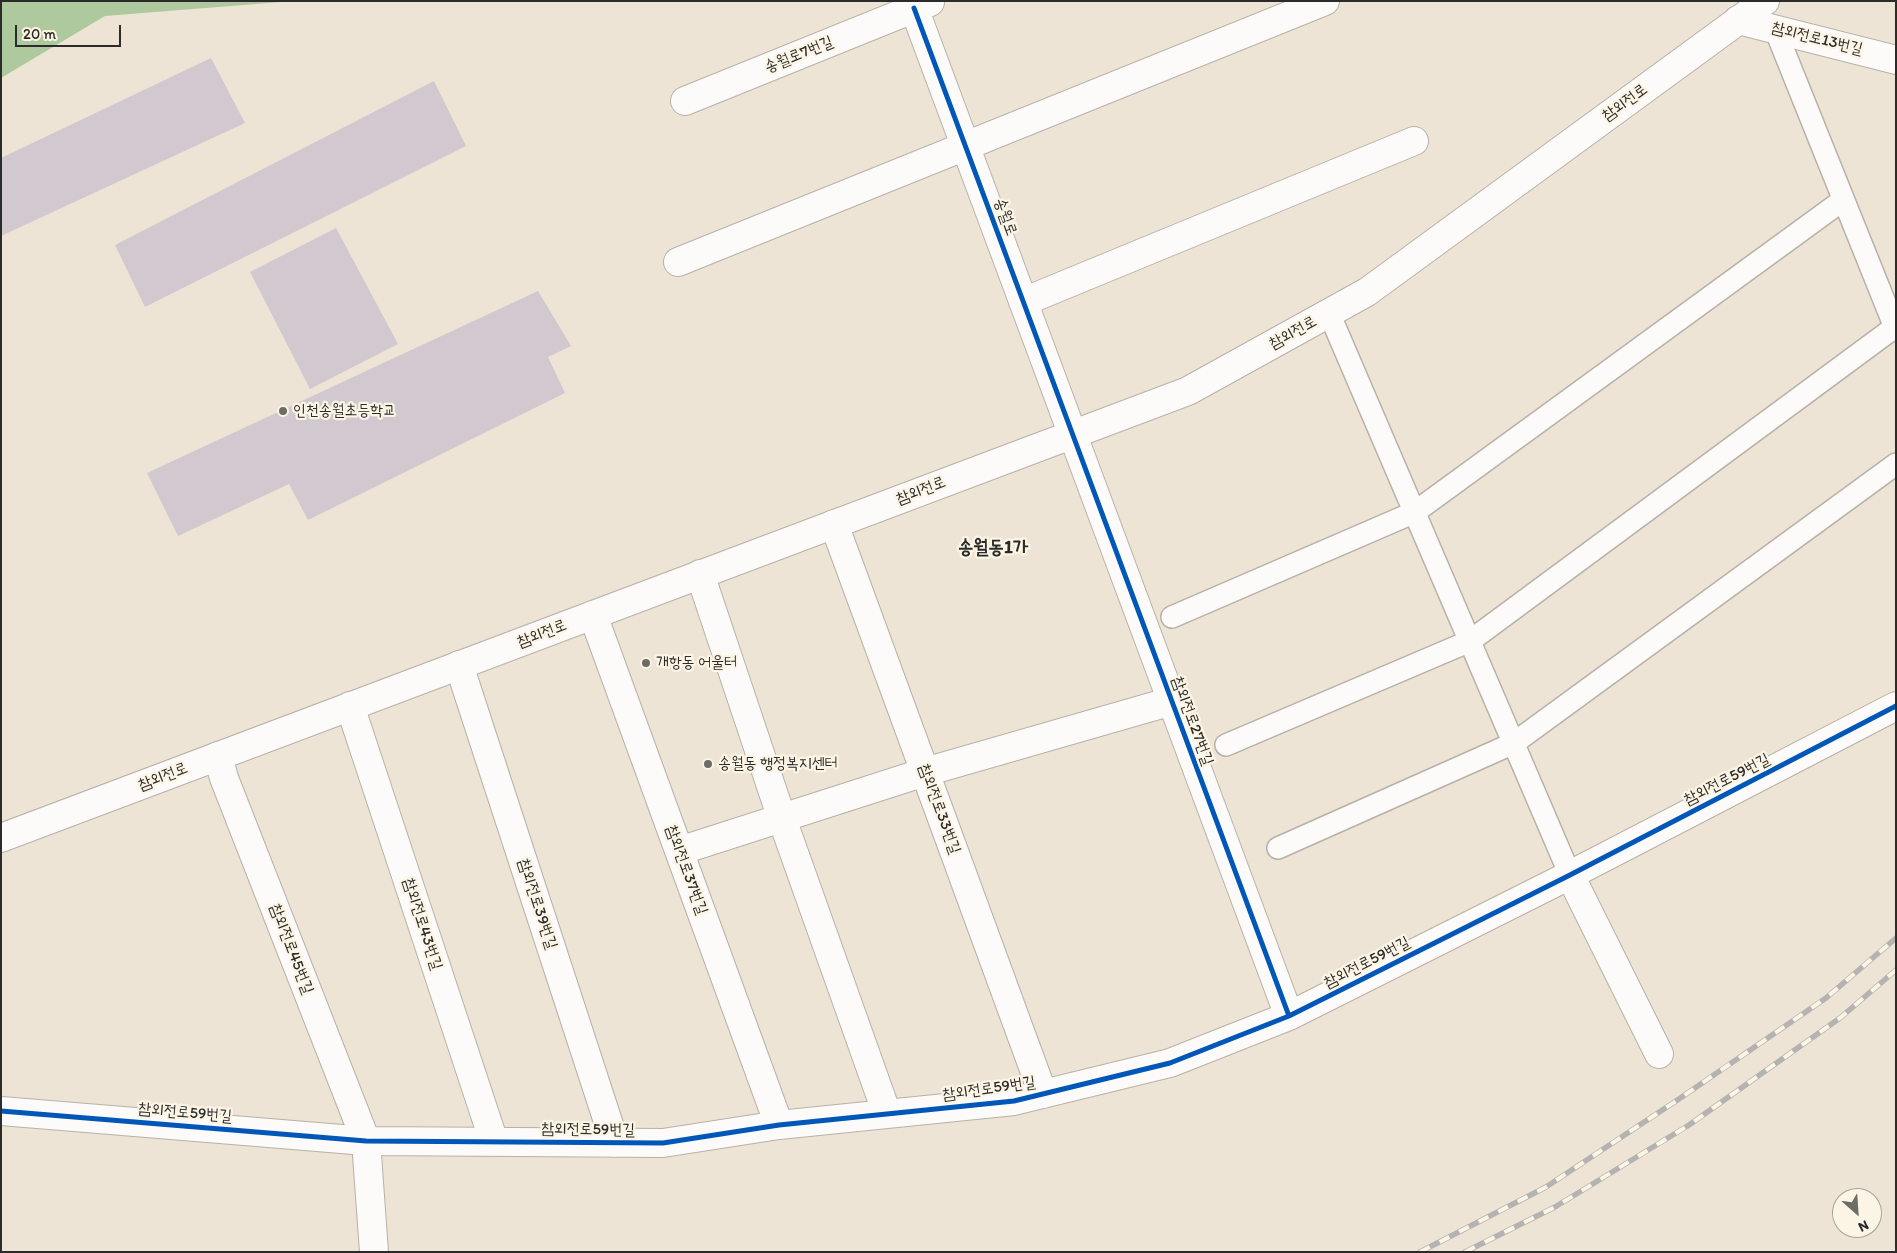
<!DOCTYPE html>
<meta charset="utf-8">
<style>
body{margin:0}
#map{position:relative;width:1897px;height:1253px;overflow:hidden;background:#ede4d6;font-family:Itim,sans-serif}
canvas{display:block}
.frame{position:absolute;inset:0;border:2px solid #2b2b2b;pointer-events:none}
.north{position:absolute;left:1832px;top:1188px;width:50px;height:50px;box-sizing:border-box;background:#fcf5e5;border:1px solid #a8a49b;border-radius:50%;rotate:154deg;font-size:14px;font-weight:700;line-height:20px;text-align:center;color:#2b2b2b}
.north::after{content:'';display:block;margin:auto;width:18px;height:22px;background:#6f6c67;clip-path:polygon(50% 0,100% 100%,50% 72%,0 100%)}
.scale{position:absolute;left:15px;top:25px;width:106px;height:22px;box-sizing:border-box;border:2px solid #2b2b2b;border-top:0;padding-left:6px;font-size:15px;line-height:18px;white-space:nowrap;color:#2b2b2b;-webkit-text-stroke:4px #fcf5e5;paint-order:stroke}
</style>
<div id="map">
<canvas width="1897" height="1253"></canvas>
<div class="frame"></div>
<div class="north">N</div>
<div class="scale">20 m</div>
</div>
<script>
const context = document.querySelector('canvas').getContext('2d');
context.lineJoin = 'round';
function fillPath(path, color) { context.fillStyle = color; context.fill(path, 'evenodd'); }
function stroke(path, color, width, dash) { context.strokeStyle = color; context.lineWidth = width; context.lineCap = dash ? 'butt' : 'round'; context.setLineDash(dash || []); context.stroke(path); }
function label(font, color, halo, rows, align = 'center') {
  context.font = font + ' Itim,"Poor Story",sans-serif'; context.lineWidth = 4.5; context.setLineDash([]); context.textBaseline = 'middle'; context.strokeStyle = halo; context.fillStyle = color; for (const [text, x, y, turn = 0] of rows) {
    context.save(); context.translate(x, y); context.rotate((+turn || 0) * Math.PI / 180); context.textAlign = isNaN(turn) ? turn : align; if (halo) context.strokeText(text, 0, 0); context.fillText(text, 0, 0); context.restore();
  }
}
const forest = new Path2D(`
 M1,1H294L105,16L1,78Z`);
const building = new Path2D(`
 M211,58L245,123L1,236V158Z
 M434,81L466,146L145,307L115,245Z
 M336,228L398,344L310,389L250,272Z
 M538,291L571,346L548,357L565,393L308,520L289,484L178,536L147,473Z`);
const lane = new Path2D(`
 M1775,29L1896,330
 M1329,313L1570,875
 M1172,617L1415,512L1843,200
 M1226,745L1470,641L1895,327
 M1278,848L1514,743L1896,464`);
const street = new Path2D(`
 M914,8L1289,1016
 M1738,20L1896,60
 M685,101L930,2
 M678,262L1325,1
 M1023,302L1414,141
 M834,524L1043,1094
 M700,574L781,816L887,1114
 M593,615L779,1125
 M459,665L615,1143
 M350,706L494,1142
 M218,756L224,778L366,1141L374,1252
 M679,851L925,772L1172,701
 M1570,875L1659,1054
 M1,1111L366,1141L663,1143L779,1125L1014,1101L1170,1063L1289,1016L1570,875L1896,706`);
const secondary = new Path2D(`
 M1,838L1188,391L1367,292L1765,1`);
const rail = new Path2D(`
 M1420,1252L1546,1187L1676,1101L1826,998L1896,938
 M1465,1252L1555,1207L1689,1125L1840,1018L1896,970`);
const cycleway = new Path2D(`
 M914,8L1289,1016
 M1,1111L366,1141L663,1143L779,1125L1014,1101L1170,1063L1289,1016L1570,875L1896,706`);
const markers = [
 [283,411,5,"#6f6c67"],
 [646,663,5,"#6f6c67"],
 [708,764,5,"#6f6c67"]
];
const streetNames = [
 ["참외전로13번길",1817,39,14],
 ["송월로7번길",799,55,-22],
 ["참외전로",1625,103,-36],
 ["송월로",1005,217,70],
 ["참외전로",1293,333,-29],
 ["참외전로",921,491,-21],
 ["참외전로",542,634,-21],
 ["참외전로27번길",1192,721,70],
 ["참외전로",163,777,-21],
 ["참외전로59번길",1727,780,-27],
 ["참외전로33번길",939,809,70],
 ["참외전로37번길",686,870,70],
 ["참외전로39번길",537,904,72],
 ["참외전로43번길",422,924,72],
 ["참외전로45번길",291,949,69],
 ["참외전로59번길",1367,963,-27],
 ["참외전로59번길",989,1089,-8],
 ["참외전로59번길",185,1113,5],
 ["참외전로59번길",588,1130,1]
];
const poiNames = [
 ["인천송월초등학교",293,411],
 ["개항동 어울터",656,663],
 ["송월동 행정복지센터",718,764]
];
const quarterNames = [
 ["송월동1가",993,548]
];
fillPath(forest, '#afc99e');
fillPath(building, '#d1c8d0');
stroke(lane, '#b7b1a8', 24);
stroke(street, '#b7b1a8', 30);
stroke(secondary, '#b7b1a8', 30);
stroke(lane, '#fcfbf9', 21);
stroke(street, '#fcfbf9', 28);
stroke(secondary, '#fcfbf9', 28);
stroke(rail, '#b4b3b1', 5.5);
stroke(rail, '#fcf5e5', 4, [11]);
stroke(cycleway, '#0057b8', 5);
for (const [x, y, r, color] of markers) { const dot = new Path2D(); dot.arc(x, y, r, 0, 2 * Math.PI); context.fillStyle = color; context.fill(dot); stroke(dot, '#fcf5e5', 2); }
label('16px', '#2b2b2b', '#fcf5e5', streetNames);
label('16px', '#2b2b2b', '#fcf5e5', poiNames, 'left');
label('bold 19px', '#2b2b2b', '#fcf5e5', quarterNames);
</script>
